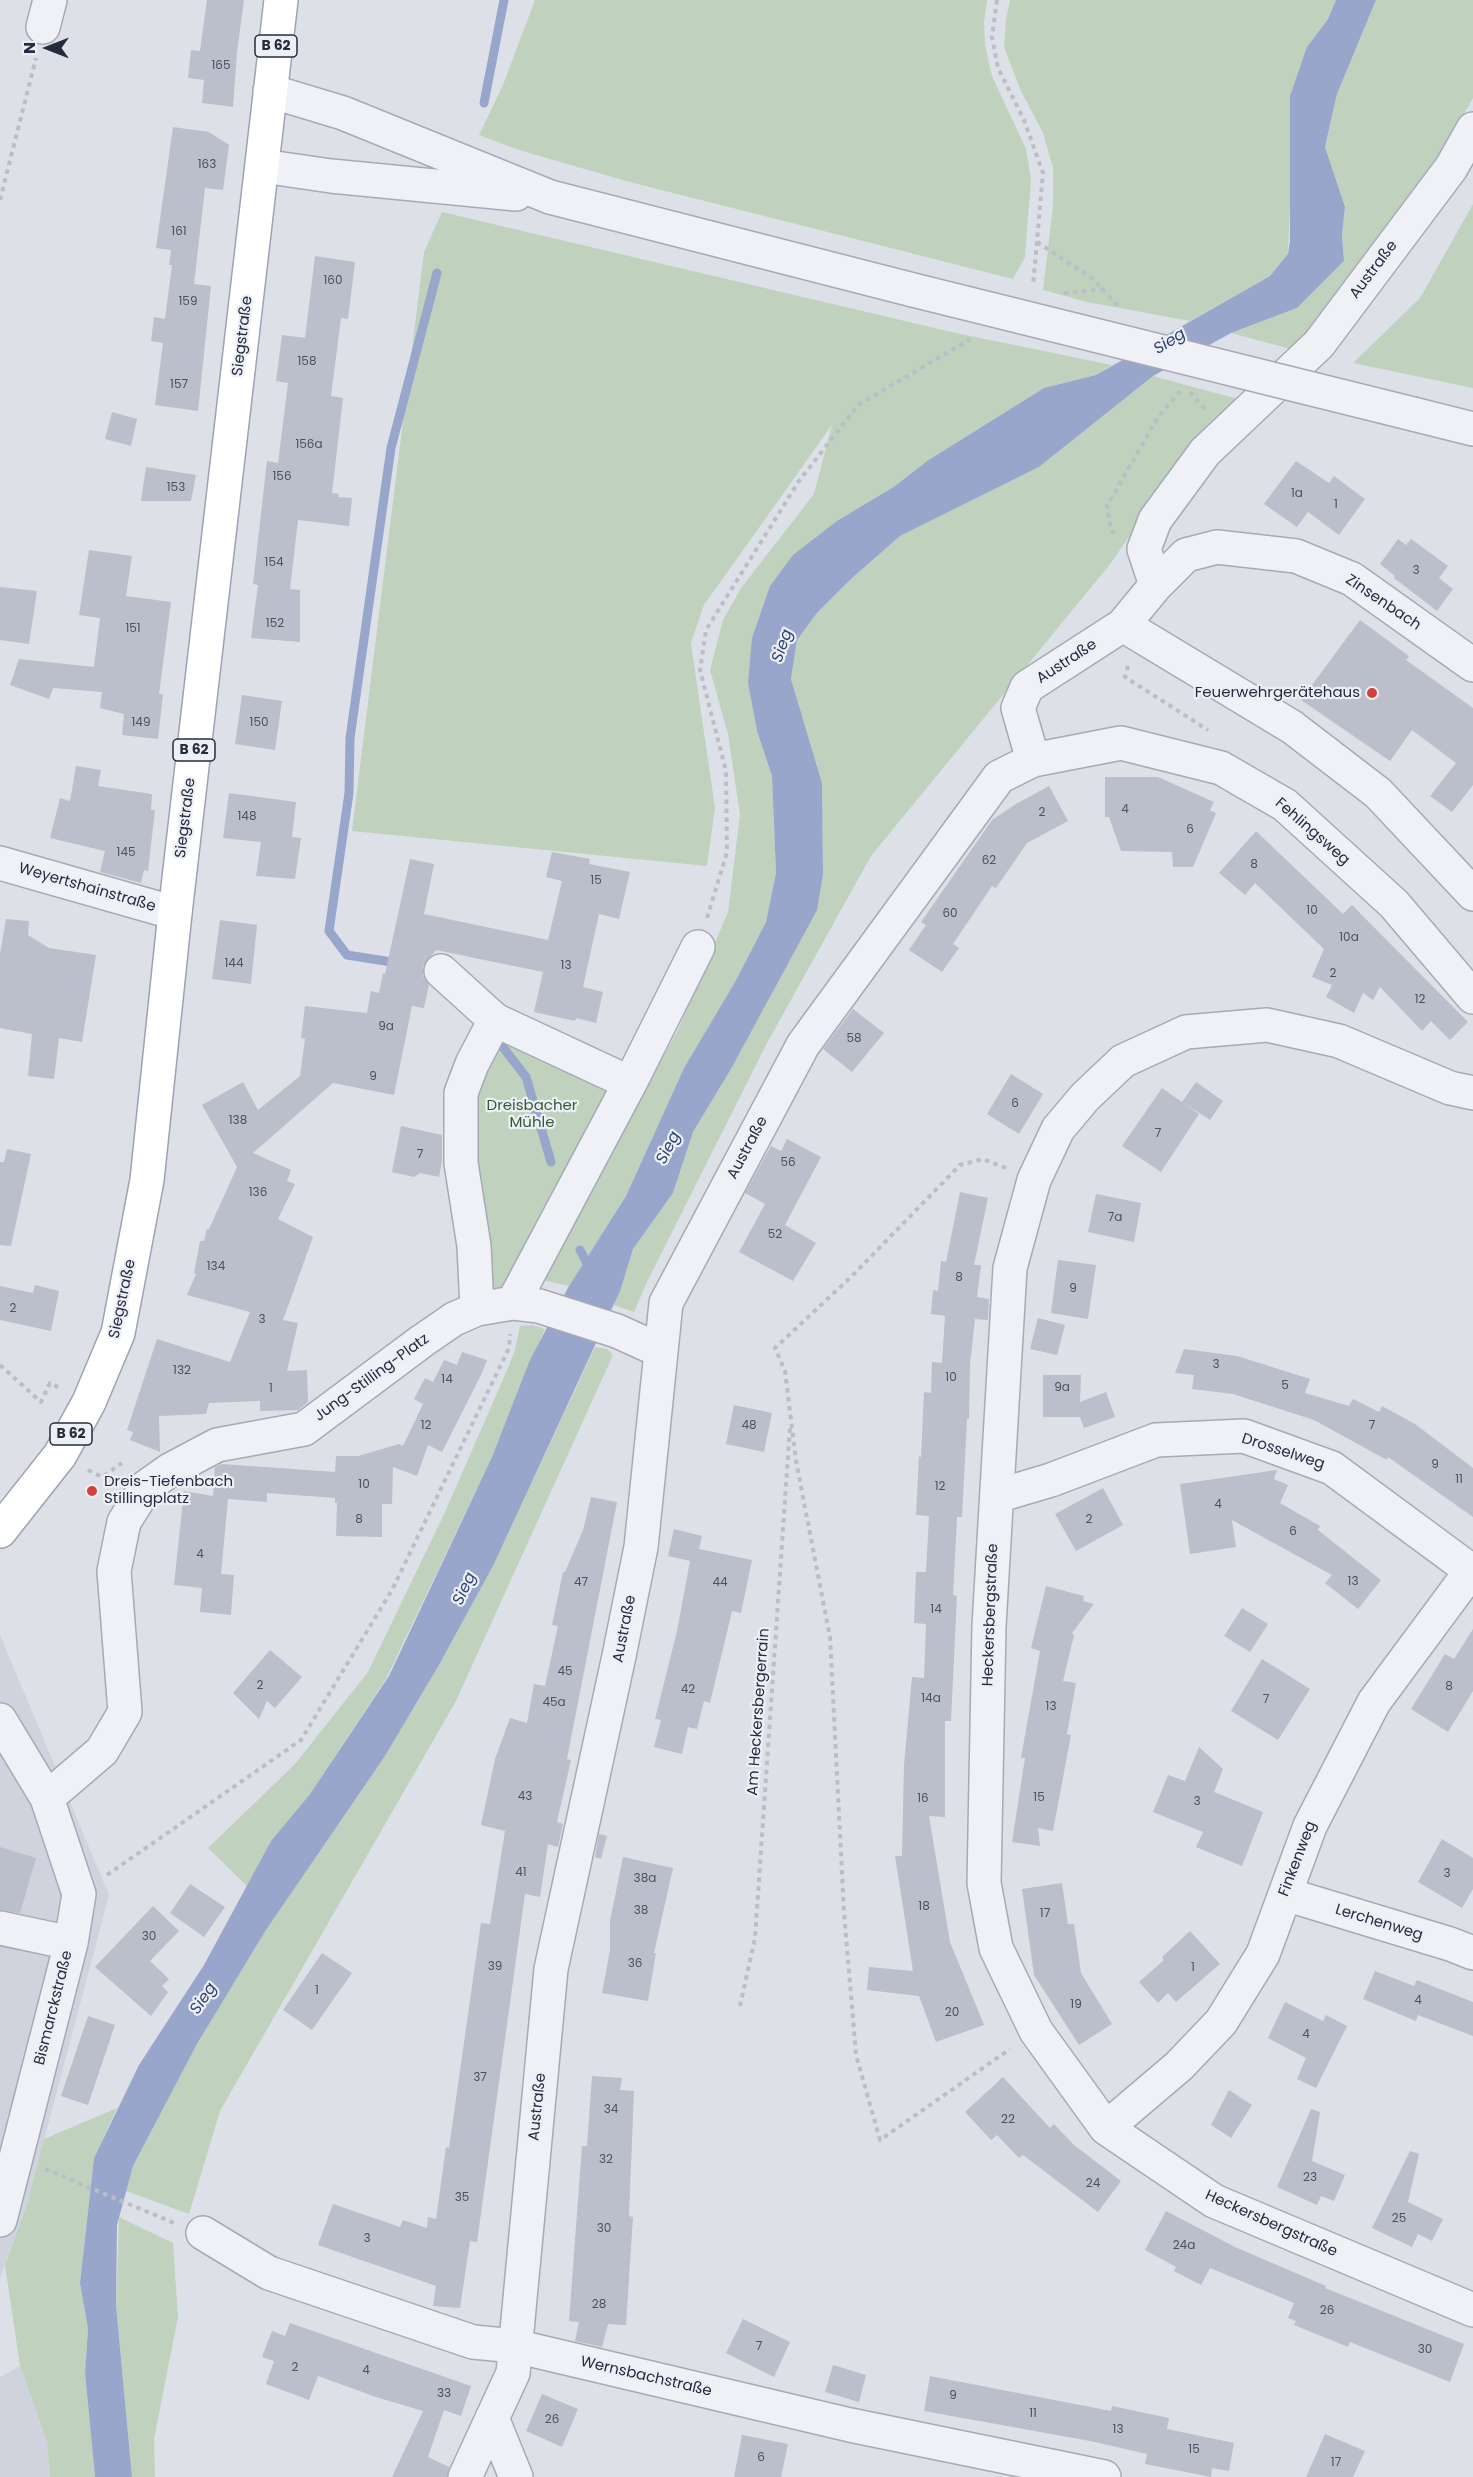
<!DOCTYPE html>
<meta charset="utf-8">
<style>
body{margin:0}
#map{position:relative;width:1473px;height:2477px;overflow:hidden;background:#dee0e8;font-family:Poppins,sans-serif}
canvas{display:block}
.north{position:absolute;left:18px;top:18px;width:60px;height:60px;-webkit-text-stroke:4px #edeff6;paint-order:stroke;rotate:270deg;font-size:16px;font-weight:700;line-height:24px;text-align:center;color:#262b3f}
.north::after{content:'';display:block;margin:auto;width:21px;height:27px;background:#262b3f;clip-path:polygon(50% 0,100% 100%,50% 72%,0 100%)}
</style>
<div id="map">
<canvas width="1473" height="2477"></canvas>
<div class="north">N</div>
</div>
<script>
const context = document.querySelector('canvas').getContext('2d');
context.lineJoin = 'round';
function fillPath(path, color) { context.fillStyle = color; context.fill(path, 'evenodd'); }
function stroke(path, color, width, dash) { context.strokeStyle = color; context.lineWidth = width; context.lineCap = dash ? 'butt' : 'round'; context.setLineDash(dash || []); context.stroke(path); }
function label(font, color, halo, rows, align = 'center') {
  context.font = font + ' Poppins,sans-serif'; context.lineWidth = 4.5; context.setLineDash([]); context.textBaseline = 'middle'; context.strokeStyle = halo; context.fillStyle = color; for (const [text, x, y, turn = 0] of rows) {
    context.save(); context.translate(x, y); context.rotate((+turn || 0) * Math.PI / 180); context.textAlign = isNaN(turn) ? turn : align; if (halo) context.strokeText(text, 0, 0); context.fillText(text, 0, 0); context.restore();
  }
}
const built = new Path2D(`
 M0,1635L109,1895L27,2204L0,2278Z
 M20,2366L47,2442L50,2477H0V2377Z`);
const green = new Path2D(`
 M535,0H987L984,23L985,45L992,76L1026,149L1031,179L1025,257L1013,279L626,181L519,150L479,135L503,85Z
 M1010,0H1336L1328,19L1307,47L1290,140L1291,184L1288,254L1270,276L1190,321L1087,302L1043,290L1053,206V168L1043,133L1021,91L1004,47L1006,20Z
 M1376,0H1473V98L1424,184L1298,351L1231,333L1297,308L1344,261L1342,235L1345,207L1325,147L1337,94Z
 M1473,204V388L1353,363L1420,298Z
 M442,212L956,333L1112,365L1096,375L1044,388L927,461L895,486L837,521L748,683L757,731L772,776L776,873L766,922L735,982L684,1068L626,1196L569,1286L538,1279L678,1030L728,912L740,815L728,734L710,670L723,620L741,588L814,494L832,425L704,605L691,643L715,808L707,866L352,831L424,252Z
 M1153,376L1238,399L1177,467L1111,563L871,856L767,1043L647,1282L634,1312L614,1305L633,1249L673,1193L693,1132L731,1069L782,974L823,874L822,783L791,679L797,640L817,613L852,578L900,536L1039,467Z
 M495,1020L630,1083L513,1303L477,1309L472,1064Z
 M532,1325L545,1329L492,1457L386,1679L310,1794L271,1841L247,1886L208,1848L295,1764L368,1672L445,1512L508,1368L515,1350L520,1326Z
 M595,1347L607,1349L613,1355L456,1701L220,2111L189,2214L126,2191L133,2166L197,2044L266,1930L385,1756L439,1665L494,1564Z
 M117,2108L94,2158L80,2283L88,2329L85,2373L95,2477H50L47,2442L20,2366L5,2265L27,2204L44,2139Z
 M119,2217L173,2243L178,2317L154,2439L155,2477H132L116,2305Z`);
const water = new Path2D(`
 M1336,0H1376L1337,94L1325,147L1345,207L1342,235L1344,261L1297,308L1231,333L1153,376L1039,467L900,536L852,578L817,613L797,640L791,679L822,783L823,874L817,910L731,1069L693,1132L673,1193L633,1249L620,1291L494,1564L439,1665L385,1756L266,1930L197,2044L133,2166L117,2225L116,2305L132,2477H95L85,2373L88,2329L80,2283L94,2158L139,2065L204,1965L271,1841L310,1794L389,1676L492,1457L530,1360L569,1286L626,1196L684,1068L735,982L766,922L776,873L772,776L757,731L748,683L752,638L770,586L793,555L837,521L895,486L927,461L1044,388L1096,375L1270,276L1288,254L1290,241V96L1307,47L1328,19Z`);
const stream = new Path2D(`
 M484,103L504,0
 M398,963L347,955L329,931L349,793L350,738L391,448L437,273
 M502,1046L526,1077L551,1162
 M580,1250L590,1269`);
const building = new Path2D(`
 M207,0H244L237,52L233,107L202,103L204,80L188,78L191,50L200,51Z
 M173,127L209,132L229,145L223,190L205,188L194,284L211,286L198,411L155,405L163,343L151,341L154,317L165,319L172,265H169L171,250L156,248Z
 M315,256L355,262L348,319L341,318L331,396L343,398L332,493L339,494L338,497L352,498L349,526L298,520L290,589L300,590V642L251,638L258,585L253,584L267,461L278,463L288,383L276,381L282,335L305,338Z
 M112,412L137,419L131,446L105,439Z
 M1296,461L1329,483L1334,476L1365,499L1339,535L1308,512L1297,527L1264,504Z
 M146,467L196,475L191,501H141Z
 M1398,539L1406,545L1411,539L1448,566L1439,578L1453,589L1437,611L1394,578L1395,576L1380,564Z
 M89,550L132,556L126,596L171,602L159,694H163L158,739L122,735L124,714L100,708L102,692L53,688L49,699L10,685L19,659L94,667L100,618L79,615Z
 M0,587L37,591L29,644L0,640Z
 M1360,620L1409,656L1406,660L1473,708V785L1452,812L1430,796L1456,763L1412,730L1390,761L1301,700Z
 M242,695L282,701L275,750L235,744Z
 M76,766L101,770L98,786L152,794L151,810H155L148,871L144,870L141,883L100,872L105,851L50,838L60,798L70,801Z
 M1105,777H1158L1214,802L1210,810L1216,813L1193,867H1173L1172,852L1121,851L1109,817H1105Z
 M1049,786L1068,821L1027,843L996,888L992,886L953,944L959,948L942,972L909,950L926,925L921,922L992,820L1016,804Z
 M229,793L296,802L292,837L301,838L295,879L256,876L261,842L223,838Z
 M1256,831L1343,914L1352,905L1468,1022L1450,1040L1431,1021L1422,1031L1380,987L1373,1000L1363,993L1354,1013L1326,997L1332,985L1312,977L1324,949L1255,883L1245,895L1219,873Z
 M552,852L590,859L589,864L630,872L619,919L599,914L583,987L603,992L596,1023L576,1018L575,1021L534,1012L543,972L436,950L423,966V976L429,985L424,1008L412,1006L394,1095L333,1083L253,1153L291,1170L287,1181L295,1184L278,1219L313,1237L283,1320L298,1323L287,1371L307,1370L308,1402L298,1410L260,1411V1401L209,1403L206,1414L159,1416L160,1452L130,1440L133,1432L127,1430L157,1339L230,1362L250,1312L187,1295L196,1274L194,1273L200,1241H204L207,1229H209L237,1167L202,1105L243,1082L258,1110L300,1076L305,1039L301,1038L305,1006L367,1013L371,991L379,993L383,973L385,974L410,859L434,864L424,914L548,940L562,881L546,877Z
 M6,919L29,921L28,935L49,948L96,955L82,1042L59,1038L54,1079L28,1076L32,1034L0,1028V954Z
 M220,920L257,925L251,984L212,979Z
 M853,1009L884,1033L852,1072L823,1049Z
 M1011,1074L1043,1094L1019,1134L987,1114Z
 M1196,1082L1223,1101L1210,1120L1182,1102Z
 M1162,1088L1199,1114L1161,1172L1122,1146Z
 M401,1126L442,1135V1161L439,1177L420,1173L414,1177L392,1172Z
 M787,1139L821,1157L785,1225L816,1243L793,1281L739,1252L765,1204L745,1193L771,1146L781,1151Z
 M7,1149L31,1154L11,1246L0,1245V1162H4Z
 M960,1192L988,1198L974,1265H981L977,1297L989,1299L988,1320L975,1319L970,1364L969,1419H967L962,1517H957L956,1538L953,1595L957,1596L951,1721H945V1817L929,1816L950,1942L984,2025L936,2042L919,1996L867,1990L869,1967L913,1971L895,1856H902L904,1765L912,1677L924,1678L926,1624L914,1623L916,1572H926L929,1516L916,1515L919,1456L921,1457L924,1392L931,1393L932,1362L942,1363L945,1316L931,1314L933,1290L938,1291L941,1261L946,1262Z
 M1096,1194L1141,1203L1134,1242L1088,1232Z
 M1058,1260L1096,1265L1088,1319L1051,1313Z
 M35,1285L59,1291L51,1331L0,1320V1286L33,1293Z
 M1038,1318L1065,1325L1057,1355L1030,1349Z
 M1184,1349L1237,1356L1310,1379L1305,1393L1349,1406L1353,1399L1379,1412L1382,1406L1415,1424L1473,1468V1517L1388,1457L1387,1460L1314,1420L1233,1394L1192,1389L1194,1375L1175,1373Z
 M462,1352L487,1360L481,1375L442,1452L428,1445L417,1476L393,1467L392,1504H382V1537L336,1536L337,1503H335V1498L267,1493V1502L228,1499L221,1574L234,1575L231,1615L200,1612L202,1588L174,1585L184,1491L213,1496L215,1467L222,1464L335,1472L336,1456H358L399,1444L403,1446L423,1404L414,1399L425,1378L433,1382L444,1360L457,1365Z
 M1043,1375H1081L1080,1402L1106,1392L1115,1417L1084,1428L1080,1417H1043Z
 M734,1405L772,1413L764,1452L726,1444Z
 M1277,1470L1274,1479L1288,1485L1280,1503L1320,1526L1318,1530L1381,1580L1358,1609L1325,1583L1332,1575L1232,1520L1236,1547L1190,1554L1180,1484Z
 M1103,1488L1123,1525L1076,1551L1055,1514Z
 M591,1497L617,1502L567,1759L571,1760L557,1822L563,1824L558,1847L548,1844L540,1897L525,1894L477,2242L470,2241L460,2308L433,2306L436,2286L318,2245L333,2204L400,2227L403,2220L427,2228L428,2217L436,2219L446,2147L449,2148L481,1923L490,1924L505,1831L481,1825L495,1759L510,1718L527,1723L534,1684L545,1686L558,1626L552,1625L563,1572H565L583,1530Z
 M674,1529L702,1536L699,1549L752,1560L741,1613L732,1611L710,1703L704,1701L697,1729L688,1727L682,1754L654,1747L661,1720L655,1719L677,1631L690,1561L668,1556Z
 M1046,1586L1084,1596L1083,1601L1094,1604L1072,1633L1074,1635L1063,1681L1076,1683L1067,1734L1071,1735L1053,1831L1038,1828L1040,1846L1012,1842L1025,1758H1021L1040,1651L1031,1648Z
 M1242,1608L1268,1624L1250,1652L1224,1636Z
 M1473,1629V1691L1448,1732L1411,1709L1445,1654L1454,1659Z
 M270,1650L302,1677L275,1708L267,1701L259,1719L233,1693Z
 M1262,1659L1310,1689L1278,1740L1231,1711Z
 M1199,1747L1223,1769L1214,1792L1263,1812L1242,1866L1196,1847L1203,1832L1153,1812L1168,1775L1185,1781Z
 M599,1834L607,1836L601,1859L595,1857Z
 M1442,1839L1473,1858V1889L1462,1908L1418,1882Z
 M0,1847L36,1858L20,1913L0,1910Z
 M623,1857L673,1868L654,1953H656L648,2001L602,1993L610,1950V1921Z
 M1062,1883L1068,1924H1074L1081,1973L1112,2024L1079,2045L1034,1975L1022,1889Z
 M190,1884L225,1907L204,1937L170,1913Z
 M153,1906L179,1931L150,1961L169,1979L162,1986L168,1992L151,2016L95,1967Z
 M1190,1931L1220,1964L1176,2002L1168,1993L1158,2003L1139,1982L1164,1960L1162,1957Z
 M322,1953L352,1973L312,2030L283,2010Z
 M1375,1971L1414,1986L1417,1980L1473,2002V2036L1418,2015L1416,2021L1363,1999Z
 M1285,2002L1323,2021L1326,2015L1347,2026L1316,2088L1297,2079L1306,2058L1268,2038Z
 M88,2016L115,2025L88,2105L61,2096Z
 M592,2076L622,2078L620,2090L634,2091L629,2216L633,2217L626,2325L608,2324L602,2347L575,2341L579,2322L569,2321L582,2146H587Z
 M1003,2077L1050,2128L1054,2124L1074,2145L1121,2181L1098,2212L1023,2155L1019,2158L997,2135L991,2140L965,2112Z
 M1229,2090L1252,2105L1231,2138L1211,2125Z
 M1311,2109L1320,2112L1312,2161L1345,2175L1334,2201L1321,2196L1317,2205L1277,2187Z
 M1410,2151L1419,2154L1408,2202L1443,2219L1432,2241L1418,2234L1412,2247L1372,2228Z
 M1166,2211L1235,2247L1326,2286L1325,2288L1464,2344L1450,2382L1350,2342L1348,2347L1294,2325L1296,2321L1288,2318L1294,2303L1210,2268L1201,2285L1174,2271L1176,2267L1145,2250Z
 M743,2319L790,2342L774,2377L726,2353Z
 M290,2323L471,2386L461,2416L444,2410L428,2457L449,2467L447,2477H392L423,2411L376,2397L318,2376L309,2400L266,2384L274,2361L262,2357L272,2331L285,2336Z
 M833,2365L866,2375L859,2402L825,2392Z
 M930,2376L1111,2411L1112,2406L1169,2418L1167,2429L1234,2443L1229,2471L1212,2468L1211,2477L1145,2464L1147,2454L1090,2441L924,2411Z
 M542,2394L578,2409L562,2447L526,2431Z
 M1325,2434L1365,2451L1353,2477H1306Z
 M742,2435L788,2444L781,2477H734Z`);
const path = new Path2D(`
 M997,0L992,37L998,68L1024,120L1043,173L1033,286
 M0,200L36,58
 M1037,242L1093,279L1120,308
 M1064,293L1105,289
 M1190,392L1205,409
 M1115,533L1111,531L1107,506L1158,417L1182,389
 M1128,666L1125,677L1208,730
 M707,918L727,852L726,771L700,670L706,630L799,481L858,405L974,337
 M1006,1168L983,1159L960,1165L852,1276L775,1348L785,1371L796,1461L830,1637L844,1912L856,2055L880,2140L1010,2049
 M0,1365L41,1402L50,1383L62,1389
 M88,1470L102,1477L122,1463
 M107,1875L301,1740L392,1590L509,1348L510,1334
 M740,2006L755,1938L790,1427
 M45,2169L174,2223`);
const minor = new Path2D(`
 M43,27L50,0
 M270,91L343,113L550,197L913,290
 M262,166L331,176L516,194
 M1413,414L1473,429
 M1156,585L1144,549L1155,520L1205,452L1319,344L1451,168L1473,129
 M1123,625L1292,727L1378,793L1473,894
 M1033,760L1121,743L1221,768L1285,805L1394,904L1473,997
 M0,863L175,913
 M441,971L495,1020L630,1083
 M1473,1093L1450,1088L1339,1041L1267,1025L1186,1032L1123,1061L1085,1097L1058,1129L1034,1180L1010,1268L989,1626L984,1883L996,1948L1036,2031L1106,2128L1214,2201L1473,2310
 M513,1303L630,1083L698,947
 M477,1309L474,1246L461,1163V1093L472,1064L495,1020
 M997,1496L1051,1480L1156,1440L1244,1436L1332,1468L1473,1572
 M0,1720L47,1798L79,1894L71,1943L0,2220
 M47,1798L102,1751L125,1712L114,1571L124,1522L146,1487L170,1470L217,1445L304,1429L422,1341L454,1319L477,1309L513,1303L539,1306L617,1331L661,1351
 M1285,1894L1450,1944L1473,1953
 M0,1928L71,1943
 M1106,2128L1179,2066L1221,2022L1263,1954L1310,1826L1374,1702L1471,1571
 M203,2233L269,2273L473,2342L515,2346L850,2425L1104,2477
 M492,2418L516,2477
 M465,2477L513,2373L551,1969L619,1656L641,1547L666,1303L803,1045L999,777L1033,760L1018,708L1027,687L1123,625L1156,585L1186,555L1217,547L1296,556L1352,579L1473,665`);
const major = new Path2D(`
 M0,1531L60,1455L89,1402L118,1333L147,1180L175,913L281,0`);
const minorBridge = new Path2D(`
 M913,290L1413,414`);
const markers = [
 [1372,693,6,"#d3413d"],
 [92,1491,6,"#d3413d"]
];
const numberNames = [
 ["165",221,66],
 ["163",207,165],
 ["161",179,232],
 ["160",333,281],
 ["159",188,302],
 ["158",307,362],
 ["157",179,385],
 ["156a",309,445],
 ["156",282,477],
 ["153",176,488],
 ["1a",1297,494],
 ["1",1336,505],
 ["154",274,563],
 ["3",1416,571],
 ["152",275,624],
 ["151",133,629],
 ["149",141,723],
 ["150",259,723],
 ["4",1125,810],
 ["2",1042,813],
 ["148",247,817],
 ["6",1190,830],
 ["145",126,853],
 ["62",989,861],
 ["8",1254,865],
 ["15",596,881],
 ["10",1312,911],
 ["60",950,914],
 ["10a",1349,938],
 ["144",234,964],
 ["13",566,966],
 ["2",1333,974],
 ["12",1420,1000],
 ["9a",386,1027],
 ["58",854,1039],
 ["9",373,1077],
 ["6",1015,1104],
 ["138",238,1121],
 ["7",1158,1134],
 ["7",420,1155],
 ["56",788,1163],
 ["136",258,1193],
 ["7a",1115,1218],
 ["52",775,1235],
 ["134",216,1267],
 ["8",959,1278],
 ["9",1073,1289],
 ["2",13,1309],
 ["3",262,1320],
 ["3",1216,1365],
 ["132",182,1371],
 ["10",951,1378],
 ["14",447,1380],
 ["5",1285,1386],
 ["9a",1062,1388],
 ["1",271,1389],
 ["12",426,1426],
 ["48",749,1426],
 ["7",1372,1426],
 ["9",1435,1465],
 ["11",1459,1480],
 ["10",364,1485],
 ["12",940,1487],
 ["4",1218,1505],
 ["8",359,1520],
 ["2",1089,1520],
 ["6",1293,1532],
 ["4",200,1555],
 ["13",1353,1582],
 ["47",581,1583],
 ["44",720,1583],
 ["14",936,1610],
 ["45",565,1672],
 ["2",260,1686],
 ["8",1449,1687],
 ["42",688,1690],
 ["14a",931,1699],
 ["7",1266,1700],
 ["45a",554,1703],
 ["13",1051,1707],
 ["43",525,1797],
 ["15",1039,1798],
 ["16",923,1799],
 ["3",1197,1802],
 ["41",521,1873],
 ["3",1447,1874],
 ["38a",645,1879],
 ["18",924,1907],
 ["38",641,1911],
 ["17",1045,1914],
 ["30",149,1937],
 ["36",635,1964],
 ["39",495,1967],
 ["1",1193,1968],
 ["1",317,1991],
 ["4",1418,2001],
 ["19",1076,2005],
 ["20",952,2013],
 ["4",1306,2035],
 ["37",480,2078],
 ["34",611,2110],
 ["22",1008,2120],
 ["32",606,2160],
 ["23",1310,2178],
 ["24",1093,2184],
 ["35",462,2198],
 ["25",1399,2219],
 ["30",604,2229],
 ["3",367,2239],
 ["24a",1184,2246],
 ["28",599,2305],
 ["26",1327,2311],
 ["7",759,2347],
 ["30",1425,2350],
 ["2",295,2368],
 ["4",366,2371],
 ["33",444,2394],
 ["9",953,2396],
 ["11",1033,2414],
 ["26",552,2420],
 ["13",1118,2430],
 ["15",1194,2450],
 ["6",761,2458],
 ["17",1336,2463]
];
const shields = [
 [276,46,42],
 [194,750,42],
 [71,1434,42]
];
const shieldNames = [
 ["B 62",276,46],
 ["B 62",194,750],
 ["B 62",71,1434]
];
const streetNames = [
 ["Austraße",1374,270,-53],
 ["Siegstraße",243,336,-83],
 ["Zinsenbach",1383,603,34],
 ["Austraße",1067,662,-33],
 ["Siegstraße",186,818,-83],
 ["Fehlingsweg",1312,832,41],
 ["Weyertshainstraße",87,888,16],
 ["Austraße",748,1148,-62],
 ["Siegstraße",123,1299,-78],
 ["Jung-Stilling-Platz",372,1378,-36],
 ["Drosselweg",1283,1452,18],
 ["Heckersbergstraße",991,1615,-88],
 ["Austraße",625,1629,-79],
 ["Am Heckersbergerrain",759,1712,-86],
 ["Finkenweg",1298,1859,-69],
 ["Lerchenweg",1379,1923,17],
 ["Bismarckstraße",54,2008,-76],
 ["Austraße",538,2107,-84],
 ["Heckersbergstraße",1271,2224,24],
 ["Wernsbachstraße",646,2377,13]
];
const poiNames = [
 ["Feuerwehrgerätehaus",1360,693],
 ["Dreis-Tiefenbach",104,1482,"left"],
 ["Stillingplatz",104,1499,"left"]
];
const parkNames = [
 ["Dreisbacher",532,1106],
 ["Mühle",532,1123]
];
const waterNames = [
 ["Sieg",1170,342,-32],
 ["Sieg",783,646,-71],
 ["Sieg",669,1148,-63],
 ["Sieg",465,1589,-65],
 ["Sieg",204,1999,-56]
];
fillPath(built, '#d0d2dd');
fillPath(green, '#c0d2be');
fillPath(water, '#97a6ca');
stroke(stream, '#97a6ca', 9);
fillPath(building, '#bbbecb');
stroke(minor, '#a7aab5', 36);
stroke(major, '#9da2b4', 36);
stroke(path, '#bbbec6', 4, [4.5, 4.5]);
stroke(minor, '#f0f1f6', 33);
stroke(major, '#fff', 33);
stroke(minorBridge, '#a7aab5', 36, []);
stroke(minorBridge, '#f0f1f6', 33);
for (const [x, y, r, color] of markers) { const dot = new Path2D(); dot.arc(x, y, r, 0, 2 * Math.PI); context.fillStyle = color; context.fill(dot); stroke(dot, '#edeff6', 2); }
label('12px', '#4b5062', null, numberNames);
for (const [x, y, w] of shields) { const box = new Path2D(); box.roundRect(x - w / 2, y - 11, w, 22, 4.5); context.fillStyle = '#edeff6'; context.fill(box); stroke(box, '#262b3f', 1.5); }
label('bold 14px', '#262b3f', null, shieldNames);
label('15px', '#262b3f', '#edeff6', streetNames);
label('15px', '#262b3f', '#edeff6', poiNames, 'right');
label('15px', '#335b33', '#edeff6', parkNames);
label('italic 16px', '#2f4274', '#edeff6', waterNames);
</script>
